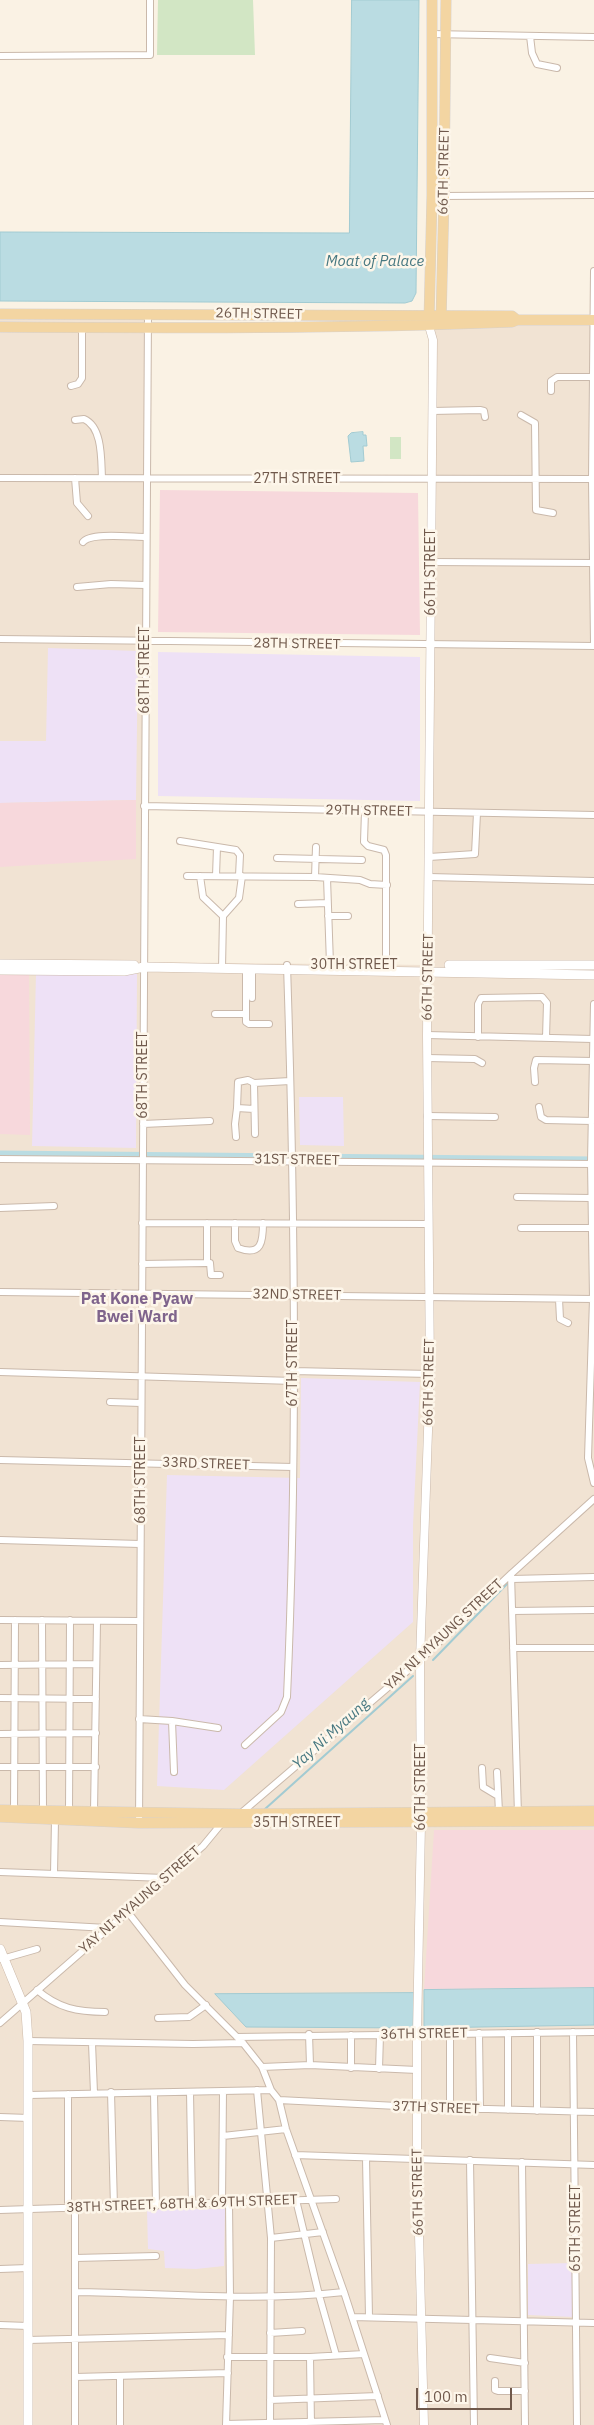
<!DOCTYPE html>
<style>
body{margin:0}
#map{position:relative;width:594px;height:2425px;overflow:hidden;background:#faf2e4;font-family:"IBM Plex Sans",sans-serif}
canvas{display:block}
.scale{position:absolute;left:416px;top:2388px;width:96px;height:22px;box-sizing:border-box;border:2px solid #70594c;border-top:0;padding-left:6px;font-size:15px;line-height:18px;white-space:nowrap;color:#70594c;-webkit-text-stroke:4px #fdf6ea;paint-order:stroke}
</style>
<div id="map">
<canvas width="594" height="2425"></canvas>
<div class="scale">100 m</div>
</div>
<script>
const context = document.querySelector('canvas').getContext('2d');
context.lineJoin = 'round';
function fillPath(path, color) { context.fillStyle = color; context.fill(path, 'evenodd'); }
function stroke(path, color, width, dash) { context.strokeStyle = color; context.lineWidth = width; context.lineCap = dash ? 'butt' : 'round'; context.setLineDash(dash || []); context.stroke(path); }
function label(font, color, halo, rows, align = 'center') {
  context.font = font + ' "IBM Plex Sans",sans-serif'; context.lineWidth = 5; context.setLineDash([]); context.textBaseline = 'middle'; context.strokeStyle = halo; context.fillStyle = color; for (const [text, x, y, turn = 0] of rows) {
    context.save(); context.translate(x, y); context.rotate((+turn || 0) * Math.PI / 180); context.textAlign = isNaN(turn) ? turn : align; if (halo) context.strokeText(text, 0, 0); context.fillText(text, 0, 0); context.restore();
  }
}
const residential = new Path2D(`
 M0,318L147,319L141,962L427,965L433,321L594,320V2425H0Z`);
const education = new Path2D(`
 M48,648L138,651L136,800L0,803V741H46Z
 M158,652L420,657V801L158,796Z
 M137,972L136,1148L32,1146L36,973Z
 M299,1097H343L344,1146L300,1145Z
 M301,1378L420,1382L413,1525V1622L224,1790L157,1786L167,1475L300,1478Z
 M147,2209H225L224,2266L196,2269L165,2268L164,2251L148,2249Z
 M575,2263L574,2317L528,2315V2264Z`);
const medical = new Path2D(`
 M160,490L418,493L420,635L158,632Z
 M136,800V859L0,867V803Z
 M0,964H29L30,1135L0,1134Z
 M434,1830H594V1988L424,1990Z`);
const green = new Path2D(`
 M158,0H253L255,55H157Z
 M390,437H401V459H390Z`);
const water = new Path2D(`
 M352,0H419L416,293L412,301L405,303L0,301V232L349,233Z
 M363,432V435H366L367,446H363L364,461L351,462L348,436L351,433Z
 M594,1988V2025L424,2028V1990Z
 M415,1993V2028L246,2027L215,1994Z`);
const stream = new Path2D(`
 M433,1660L507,1584
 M265,1809L413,1676`);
const canal = new Path2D(`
 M0,1154L594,1160`);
const minor = new Path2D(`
 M431,34L594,37
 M530,36L532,53L537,64L557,68
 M0,56L150,55V0
 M441,196L594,195
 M594,271L592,479L594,643
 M71,386L78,384L82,378V327
 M551,391V381L557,377H593
 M432,411L480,410L484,411L485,417
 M521,415L535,423L536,510L553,513
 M75,420L84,419C103,427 101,461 102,478
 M0,478L594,479
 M75,478L77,503L88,516
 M83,542C90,532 132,537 146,537
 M431,562L593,563
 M77,587L111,584L145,585
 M0,639L594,646
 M144,806L594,815
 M365,811L364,842L368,846L384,850L386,855V965
 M180,841L236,850L240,855L239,876
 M429,857L475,854L477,813
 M277,858L362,860
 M187,876L315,877L360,880L370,884L387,885
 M200,876L203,897L223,916
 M216,876L217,847
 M315,877L316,847
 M429,877L594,881
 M327,878L330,964
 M298,904L327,903
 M328,916H348
 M222,969L223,916L239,898L242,876
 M246,970V1022L249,1024H269
 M252,998V970
 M594,1004L591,1162L593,1299L588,1458L594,1483
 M215,1014H246
 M427,1035L593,1039
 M478,1037V1004L481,998L542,997L547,1003L546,1038
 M427,1058L475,1059L482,1063
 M535,1082L534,1068L536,1060L593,1061
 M254,1083L248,1080L238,1082L237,1108L254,1109
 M539,1107L541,1117L546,1120L592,1121
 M427,1116L495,1117
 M143,1124L210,1121
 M255,1134L254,1083L290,1081
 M236,1137L235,1124L237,1108
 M0,1159L594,1164
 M517,1197L591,1198
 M0,1208L54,1206
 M142,1223L428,1224
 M235,1223V1241L238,1248C262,1257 263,1241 263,1223
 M521,1228H591
 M210,1263L211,1275H220
 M142,1264L207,1263V1223
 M0,1292L594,1299
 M559,1299L560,1319L568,1323
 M293,1371L430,1374
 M0,1372L293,1381
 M110,1402L141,1403
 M0,1460L293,1467
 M0,1540L140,1544
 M511,1574L518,1815
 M512,1579L594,1577
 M512,1611L594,1610
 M0,1620L139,1621
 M42,1620L43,1810
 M513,1648H594
 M0,1665L96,1664
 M0,1698L96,1699
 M139,1719L172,1721L218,1728
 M172,1721L174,1772
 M0,1734L96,1733
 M245,1745L281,1712L287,1697C298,1453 295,1208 287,965
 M0,1767H96
 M482,1768L483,1787L498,1796
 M497,1772L499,1812
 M14,1810L15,1620
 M69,1811L70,1620
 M94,1812L97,1621
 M240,1814L420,1660L511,1574L594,1499
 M139,1823L148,314
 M0,1872L165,1878
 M54,1874L55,1820
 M127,1911L185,1985L243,2043L262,2067L271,2090L279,2100L286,2129L344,2292L387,2425
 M0,1922L107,1928
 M2,1959L37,1949
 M37,1990C58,2008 77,2012 105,2012
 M158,2018L189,2017L206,2005
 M0,2023L203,1846L222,1823
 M537,2032V2111
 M573,2032L577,2425
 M479,2033L480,2109
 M309,2034L310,2065
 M450,2034V2108
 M351,2035V2068
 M237,2037L594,2032
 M28,2041L193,2044L243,2043
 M92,2043L94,2093
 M262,2067L310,2065L417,2070
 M379,2069L380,2035
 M257,2090L271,2238L270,2425
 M111,2092L114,2207
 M190,2092L192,2205
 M154,2093L156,2206
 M29,2095L271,2090
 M279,2100L417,2107L594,2112
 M508,2110V2033
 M0,2117L29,2118
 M223,2136L286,2129
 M295,2155L594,2165
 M366,2158L369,2317
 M470,2160L474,2425
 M522,2162L525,2425
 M296,2200L319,2295L336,2355
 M222,2203L223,2091
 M68,2208V2094
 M75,2208V2425
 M0,2210L336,2199
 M271,2238L323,2232
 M75,2258L156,2256
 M0,2269L28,2268
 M75,2292C165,2293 255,2302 344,2292
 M352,2317L594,2323
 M0,2325L28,2326
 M270,2333L302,2331
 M28,2340L229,2335
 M227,2357H310L364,2354
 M310,2357L311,2425
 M490,2358L525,2363
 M120,2376V2425
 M75,2377L228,2373
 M495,2381V2390L498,2391H525
 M270,2400L378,2396
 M226,2424L385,2420
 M226,2425L230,2297L229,2203`);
const tertiary = new Path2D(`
 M424,2425L417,2158V2034L421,1823L420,1660L430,1374L427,1035L433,340L429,326`);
const secondary = new Path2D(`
 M0,964L134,965
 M449,965H594
 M0,970L124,971L144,967L594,975
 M0,1949L26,2012L28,2041V2425`);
const primary = new Path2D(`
 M0,314L512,316L517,320
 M429,321L432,196V0
 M441,322L444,196L446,0
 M0,327C171,328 341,329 512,322L517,320H594
 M0,1810L240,1814L594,1811
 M0,1817L139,1823L594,1821`);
const streetNames = [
 ["66TH STREET",444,171,-89],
 ["26TH STREET",259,314,1],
 ["27TH STREET",297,479],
 ["66TH STREET",431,572,-90],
 ["28TH STREET",297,644,1],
 ["68TH STREET",145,670,-90],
 ["29TH STREET",369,811,1],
 ["30TH STREET",354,965],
 ["66TH STREET",428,977,-89],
 ["68TH STREET",143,1075,-90],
 ["31ST STREET",297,1160,1],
 ["32ND STREET",297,1295,1],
 ["67TH STREET",293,1363,-90],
 ["66TH STREET",429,1382,-89],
 ["33RD STREET",206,1464,2],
 ["68TH STREET",141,1480,-90],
 ["YAY NI MYAUNG STREET",444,1635,-43],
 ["66TH STREET",421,1787,-90],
 ["35TH STREET",297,1823],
 ["YAY NI MYAUNG STREET",140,1900,-41],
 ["36TH STREET",424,2034,-1],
 ["37TH STREET",436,2108,2],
 ["66TH STREET",418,2192,-91],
 ["38TH STREET, 68TH & 69TH STREET",182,2204,-2],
 ["65TH STREET",576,2228,-90]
];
const waterNames = [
 ["Moat of Palace",375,262],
 ["Yay Ni Myaung",331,1734,-42]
];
const quarterNames = [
 ["Pat Kone Pyaw",137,1299],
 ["Bwei Ward",137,1317]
];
fillPath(residential, '#f1e3d3');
fillPath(education, '#eee1f6');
fillPath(medical, '#f7d8dc');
fillPath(green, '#d2e6c4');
fillPath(water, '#badce2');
stroke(water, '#a2cbd2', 1);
stroke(stream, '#a2cbd2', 2);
stroke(canal, '#badce2', 7);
stroke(minor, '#cab9ab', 8);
stroke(tertiary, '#cab9ab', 9);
stroke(secondary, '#cdbaaa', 10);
stroke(primary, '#d7d1cd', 11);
stroke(minor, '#fff', 6);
stroke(tertiary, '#fff', 8);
stroke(secondary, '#fff', 9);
stroke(primary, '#f3d5a2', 10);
label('14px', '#70594c', '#fdf6ea', streetNames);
label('italic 15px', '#477881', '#fdf6ea', waterNames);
label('bold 16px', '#7f648c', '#fdf6ea', quarterNames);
</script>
